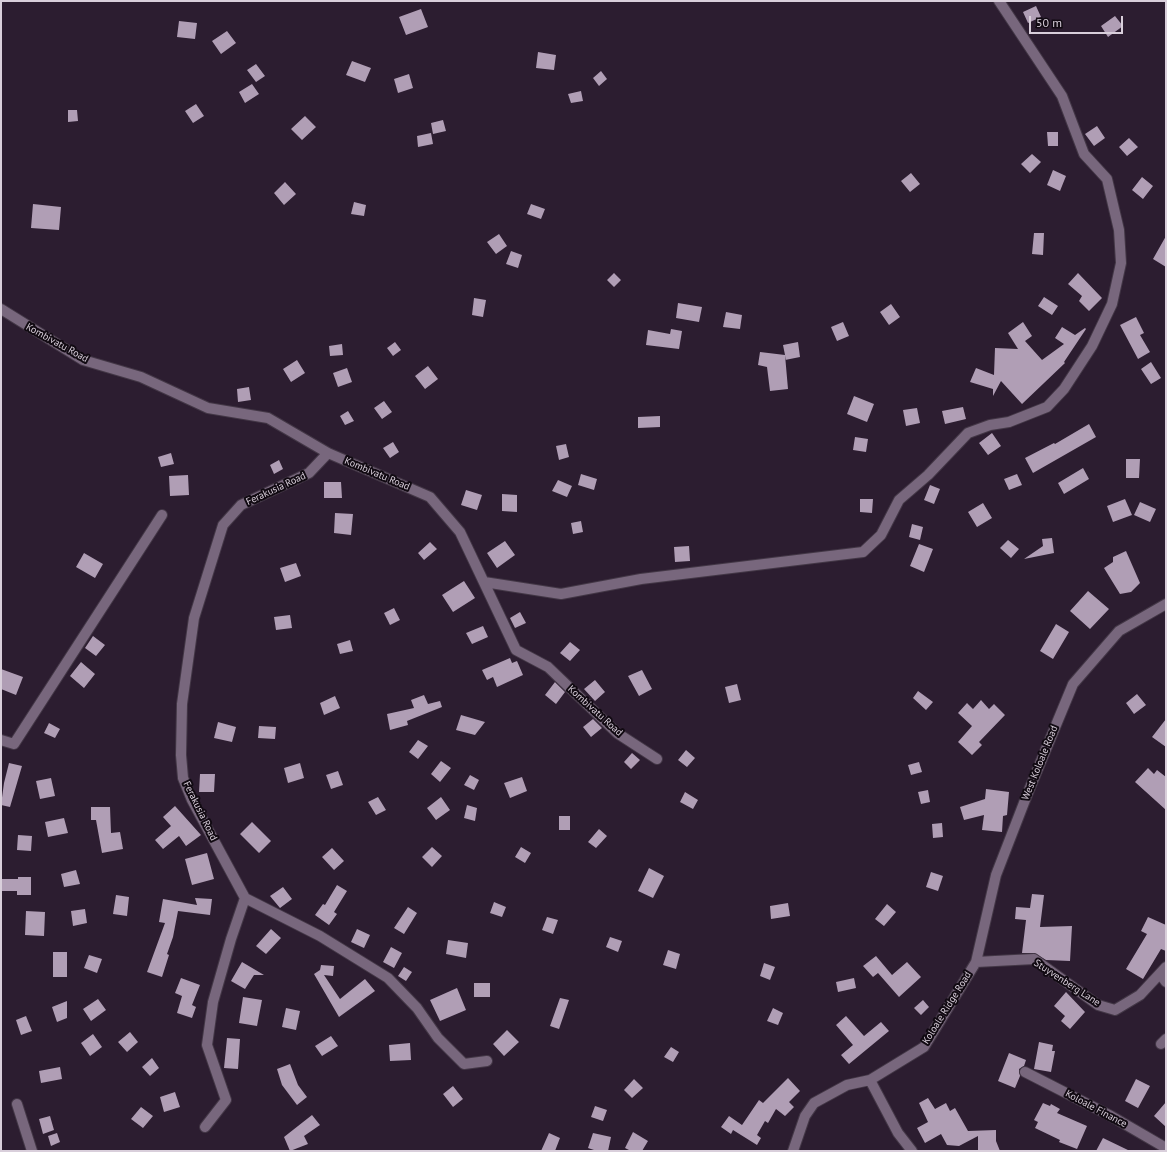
<!DOCTYPE html>
<style>
body{margin:0}
#map{position:relative;width:1167px;height:1152px;overflow:hidden;background:#2c1d30;font-family:"PT Sans",sans-serif}
canvas{display:block}
.frame{position:absolute;inset:0;border:2px solid #d9cfdb;pointer-events:none}
.scale{position:absolute;left:1029px;top:16px;width:94px;height:18px;box-sizing:border-box;border:2px solid #d9cfdb;border-top:0;padding-left:5px;font-size:12px;line-height:14px;white-space:nowrap;color:#d9cfdb;-webkit-text-stroke:3px #110a12;paint-order:stroke}
</style>
<div id="map">
<canvas width="1167" height="1152"></canvas>
<div class="frame"></div>
<div class="scale">50 m</div>
</div>
<script>
const context = document.querySelector('canvas').getContext('2d');
context.lineJoin = 'round';
function fillPath(path, color) { context.fillStyle = color; context.fill(path, 'evenodd'); }
function stroke(path, color, width, dash) { context.strokeStyle = color; context.lineWidth = width; context.lineCap = dash ? 'butt' : 'round'; context.setLineDash(dash || []); context.stroke(path); }
function label(font, color, halo, rows, align = 'center') {
  context.font = font + ' "PT Sans",sans-serif'; context.lineWidth = 4; context.setLineDash([]); context.textBaseline = 'middle'; context.strokeStyle = halo; context.fillStyle = color; for (const [text, x, y, turn = 0] of rows) {
    context.save(); context.translate(x, y); context.rotate((+turn || 0) * Math.PI / 180); context.textAlign = isNaN(turn) ? turn : align; if (halo) context.strokeText(text, 0, 0); context.fillText(text, 0, 0); context.restore();
  }
}
const building = new Path2D(`
 M1036,6L1041,17L1028,23L1023,12Z
 M421,9L428,27L406,35L399,17Z
 M1115,16L1123,26L1108,37L1101,26Z
 M179,21L197,23L195,39L177,37Z
 M227,31L236,43L221,54L212,41Z
 M538,52L556,55L554,70L536,68Z
 M352,61L371,68L365,82L346,75Z
 M256,64L265,76L256,82L247,70Z
 M601,71L607,79L599,86L593,78Z
 M409,74L413,88L398,93L394,79Z
 M252,84L259,94L245,103L239,92Z
 M581,91L583,101L571,103L568,94Z
 M196,104L204,116L193,123L185,111Z
 M68,110H77L78,121L68,122Z
 M305,116L316,127L302,140L291,129Z
 M443,120L446,131L433,134L431,123Z
 M1097,126L1105,138L1094,146L1085,134Z
 M1047,132H1058V146H1048Z
 M431,133L433,144L418,147L417,136Z
 M1129,138L1138,147L1127,156L1119,147Z
 M1032,154L1041,162L1030,173L1021,164Z
 M1053,170L1066,176L1060,191L1047,185Z
 M911,173L920,184L910,192L901,181Z
 M1142,177L1153,186L1143,199L1132,190Z
 M285,182L296,194L284,205L274,193Z
 M354,202L366,205L364,216L351,214Z
 M33,204L61,207L59,230L31,228Z
 M531,204L545,209L541,219L527,214Z
 M1034,233H1044L1043,255L1032,254Z
 M499,234L507,246L496,254L487,242Z
 M1166,236V267L1153,259Z
 M511,251L522,255L518,268L506,264Z
 M614,273L621,280L614,287L607,280Z
 M1078,273L1102,298L1089,311L1079,301L1082,296L1068,284Z
 M1044,297L1058,306L1052,315L1038,306Z
 M474,298L486,300L483,317L472,315Z
 M678,303L702,307L699,322L676,318Z
 M891,304L900,317L889,325L880,312Z
 M726,312L742,315L740,329L723,327Z
 M1136,317L1144,333L1140,335L1150,352L1138,359L1120,325Z
 M843,322L849,336L837,341L831,327Z
 M1023,322L1032,336L1025,341L1042,360L1064,344L1055,338L1062,327L1075,335L1085,328L1086,329L1064,362L1065,363L1022,404L1001,381L993,396V389L970,382L976,368L994,375L995,348L1018,349L1008,333Z
 M671,329L682,331L679,349L646,345L648,330L670,334Z
 M395,342L401,350L393,356L387,348Z
 M798,342L800,357L785,360V355L788,389L770,391L767,367L758,365L760,352L785,355L783,345Z
 M342,344L343,355L330,356L329,346Z
 M297,360L305,373L291,382L283,369Z
 M1151,362L1161,378L1151,384L1141,369Z
 M428,366L438,379L425,389L415,376Z
 M347,368L352,382L338,387L333,373Z
 M249,387L251,400L238,402L237,389Z
 M854,396L874,404L867,422L847,414Z
 M384,401L392,412L382,419L374,408Z
 M963,407L966,419L945,424L942,411Z
 M917,408L920,423L906,426L903,410Z
 M348,411L354,421L345,425L340,416Z
 M660,416V427L638,428V417Z
 M1089,424L1096,437L1033,473L1025,458L1054,443L1055,444Z
 M992,433L1001,446L988,455L979,443Z
 M855,437L868,439L866,452L853,450Z
 M393,442L399,452L390,458L383,448Z
 M566,444L569,457L559,460L556,446Z
 M171,453L174,464L161,467L158,457Z
 M1126,459H1140L1139,478H1126Z
 M279,460L283,469L274,474L270,465Z
 M1083,468L1089,479L1064,494L1058,483Z
 M581,474L597,479L594,490L578,485Z
 M1017,474L1022,485L1009,490L1004,479Z
 M188,475L189,495L170,496L169,476Z
 M558,480L572,486L567,497L552,491Z
 M324,482H341L342,498H324Z
 M930,485L940,489L934,504L924,500Z
 M466,490L482,495L477,510L461,505Z
 M502,494L517,495V512L502,511Z
 M860,499H873L872,513L860,512Z
 M1125,499L1132,515L1113,522L1107,506Z
 M1140,502L1156,509L1150,522L1134,515Z
 M983,503L992,518L977,527L968,512Z
 M335,513L353,514L351,535L334,533Z
 M581,521L583,532L573,534L571,523Z
 M912,524L923,527L920,540L909,537Z
 M1052,538L1054,553L1024,559L1043,546L1042,539Z
 M1008,540L1019,549L1011,558L1000,548Z
 M505,541L515,555L497,568L487,553Z
 M430,542L437,549L424,560L418,553Z
 M919,544L933,549L924,572L910,566Z
 M689,546L690,561L675,562L674,547Z
 M1126,551L1140,583L1131,592L1120,594L1104,568L1113,562V557Z
 M84,553L103,564L95,578L76,567Z
 M296,563L301,576L285,582L280,568Z
 M464,581L475,598L453,612L442,595Z
 M1088,591L1109,609L1090,629L1070,611Z
 M394,608L400,620L390,625L384,613Z
 M520,612L526,623L515,628L510,618Z
 M290,615L292,628L276,630L274,617Z
 M1056,624L1069,632L1053,659L1040,651Z
 M483,626L488,637L472,644L466,633Z
 M93,636L105,645L96,656L85,648Z
 M350,640L353,651L340,654L337,644Z
 M570,642L580,650L570,661L560,653Z
 M510,658L512,663L517,661L523,675L497,687L493,677L487,680L482,670Z
 M81,662L95,674L84,688L70,676Z
 M1,669L23,677L16,695L1,689Z
 M642,670L652,689L639,696L628,676Z
 M595,680L605,692L595,701L584,689Z
 M555,682L565,692L556,704L545,695Z
 M737,684L741,700L729,703L725,687Z
 M918,691L933,702L926,710L913,698Z
 M1137,694L1146,705L1134,714L1126,703Z
 M424,695L428,704L440,701L442,707L407,721L408,725L390,730L387,714L414,708L411,700Z
 M335,696L340,708L324,715L320,703Z
 M981,700L989,709L994,704L1005,715L979,742L982,745L972,755L958,742L972,726L958,713L967,703L973,709Z
 M461,715L485,722L475,735L456,730Z
 M593,719L602,728L591,737L583,727Z
 M1166,719V747L1152,737Z
 M218,722L236,727L232,742L214,738Z
 M49,723L60,729L55,738L44,733Z
 M259,726L276,727L275,739L258,738Z
 M418,740L428,746L418,759L409,752Z
 M686,750L695,758L687,767L678,760Z
 M632,753L640,760L631,769L624,762Z
 M441,761L451,768L440,782L431,774Z
 M919,762L922,772L911,775L908,765Z
 M9,763L22,766L10,807L1,805L4,783Z
 M300,763L304,778L288,783L284,768Z
 M1148,768L1154,774L1157,770L1166,777V810L1135,782Z
 M338,771L343,785L331,789L326,775Z
 M200,774H215L214,792H199Z
 M470,775L479,780L474,790L464,785Z
 M522,777L527,791L510,798L504,783Z
 M51,778L55,796L40,799L36,781Z
 M986,789L1009,792L1007,815L1003,816L1002,832L982,830L984,815L964,820L960,807L985,799Z
 M928,790L930,802L921,804L918,792Z
 M685,792L698,800L693,809L680,802Z
 M378,797L386,810L376,815L368,802Z
 M441,797L450,810L436,820L427,808Z
 M467,805L477,808L475,821L464,818Z
 M175,806L201,835L186,846L179,836L163,849L155,840L171,826L163,817Z
 M91,807H110L111,833L120,832L123,849L102,853L96,820H91Z
 M559,816H570V830H559Z
 M64,818L68,833L48,837L45,822Z
 M252,822L271,841L259,853L240,834Z
 M942,823L943,837L933,838L932,824Z
 M599,829L607,836L596,848L588,842Z
 M18,835L32,836L31,851L17,850Z
 M432,847L442,856L432,867L422,857Z
 M521,847L531,853L525,863L515,857Z
 M332,848L344,861L334,870L322,857Z
 M207,853L214,879L192,885L185,859Z
 M649,868L664,876L653,898L638,891Z
 M76,870L80,884L64,887L61,874Z
 M931,872L943,876L938,891L926,887Z
 M18,877H31V895H17V891H1V879H18Z
 M337,885L347,891L334,912L337,914L329,925L315,915L323,904L325,905Z
 M283,887L292,899L280,908L270,896Z
 M1032,894L1044,895L1040,927L1072,926L1070,961L1046,960L1034,953H1022L1026,920L1015,919L1016,907L1030,908Z
 M116,895L129,897L127,916L113,914Z
 M195,898L212,899L210,915L178,911L173,937L167,954L169,955L162,977L147,972L165,923L159,922L163,899L197,905Z
 M494,902L506,907L502,917L490,913Z
 M788,903L790,916L771,919L770,906Z
 M887,904L896,912L884,926L875,919Z
 M408,907L417,913L404,934L394,928Z
 M85,909L87,923L73,926L71,911Z
 M26,911L45,912L44,936L25,935Z
 M547,917L558,920L553,934L542,930Z
 M1148,917L1166,925V951L1161,949L1143,979L1126,969L1147,934L1141,931Z
 M271,929L281,938L266,954L256,946Z
 M357,929L370,935L364,948L351,942Z
 M610,937L622,941L618,952L606,947Z
 M448,940L468,943L466,958L446,954Z
 M391,947L402,953L394,968L383,962Z
 M668,950L680,954L676,969L663,965Z
 M53,952H67V977H53Z
 M89,955L102,959L97,973L84,968Z
 M876,956L892,975L907,962L921,977L899,997L878,973L873,977L863,966Z
 M242,962L264,975H254L245,989L231,981Z
 M764,963L775,967L770,980L760,976Z
 M321,965L334,966L333,976L324,975L340,999L365,979L375,991L339,1017L314,974L320,970Z
 M404,967L412,972L406,981L398,976Z
 M181,978L200,985L192,1005L196,1007L192,1018L177,1013L182,996L175,993Z
 M854,978L856,988L838,992L836,982Z
 M474,983H490V997H474Z
 M457,988L466,1010L440,1021L430,1000Z
 M1066,992L1085,1012L1070,1029L1061,1021L1065,1016L1054,1006Z
 M243,997L262,1000L257,1026L239,1023Z
 M560,998L569,1000L559,1029L550,1026Z
 M98,999L106,1010L91,1021L83,1009Z
 M923,1000L929,1007L921,1015L914,1008Z
 M67,1001V1018L57,1022L52,1007Z
 M286,1008L300,1011L296,1030L282,1027Z
 M773,1008L783,1013L778,1025L767,1021Z
 M26,1016L32,1031L21,1035L16,1020Z
 M846,1016L864,1036L881,1022L889,1031L849,1064L841,1055L853,1045L836,1025Z
 M507,1030L519,1042L504,1056L493,1044Z
 M130,1032L138,1042L127,1052L118,1042Z
 M93,1034L102,1047L90,1056L81,1043Z
 M331,1036L338,1046L322,1056L315,1046Z
 M227,1038L240,1039L238,1069L224,1068Z
 M1039,1042L1053,1045L1052,1051H1055L1051,1072L1034,1069Z
 M410,1043L411,1060L390,1061L389,1045Z
 M671,1047L679,1052L673,1062L664,1057Z
 M1009,1053L1026,1060L1024,1066L1019,1069L1020,1076L1015,1088L998,1081Z
 M152,1058L159,1068L150,1076L142,1067Z
 M290,1064L298,1085L307,1097L297,1105L282,1085L277,1069Z
 M60,1067L62,1079L41,1083L39,1071Z
 M788,1078L800,1091L789,1102L794,1107L785,1116L776,1109L768,1123L765,1121L757,1135L761,1138L757,1145L733,1130L731,1134L721,1127L729,1116L742,1125L759,1100L763,1103Z
 M634,1079L643,1088L632,1098L624,1090Z
 M1136,1079L1150,1086L1138,1108L1125,1101Z
 M453,1086L463,1099L453,1107L443,1094Z
 M175,1092L180,1107L164,1112L160,1097Z
 M928,1098L935,1109L946,1103L950,1111L955,1108L968,1131L996,1130V1141L1000,1151H978V1136L959,1146L947,1145L941,1134L925,1143L917,1128L928,1122L919,1103Z
 M1166,1102V1127L1154,1116Z
 M1043,1103L1050,1106L1051,1104L1060,1109L1057,1113L1087,1126L1077,1149L1059,1142L1060,1140L1035,1128L1038,1122L1034,1120Z
 M595,1106L607,1110L603,1121L591,1117Z
 M141,1107L153,1116L143,1128L131,1119Z
 M312,1115L320,1125L304,1136L308,1144L290,1151L284,1137Z
 M50,1116L54,1130L43,1134L39,1119Z
 M633,1132L648,1141L642,1151H631L625,1148Z
 M57,1133L60,1142L51,1146L48,1136Z
 M549,1133L560,1138L555,1151H541Z
 M593,1133L611,1137L608,1151H597L588,1148Z
 M1103,1138L1130,1151H1096Z`);
const minor = new Path2D(`
 M1,309L83,360L141,377L208,408L268,418L328,453L430,497L460,532L516,650L548,667L617,733L657,759
 M328,453L309,473L241,505L223,525L194,618L182,704L181,755L183,778L192,800L245,898L320,936L388,978L417,1008L438,1038L464,1064L487,1061
 M484,582L561,594L641,579L863,552L881,535L899,500L928,475L968,433L990,425L1009,422L1047,407L1064,389L1092,346L1112,304L1121,263L1119,230L1107,179L1084,154L1062,96L999,1
 M1,740L14,744L162,515
 M976,962L1034,959L1098,1005L1115,1010L1140,995L1166,967
 M1160,974L1166,982
 M1161,1044L1166,1039
 M1025,1072L1111,1116L1166,1148
 M870,1080L898,1133L912,1151
 M17,1104L32,1151
 M205,1127L226,1100L207,1045L213,1002L231,939L245,898
 M793,1151L805,1116L814,1103L847,1085L870,1080L924,1047L976,962L996,875L1027,795L1073,684L1119,631L1166,604`);
const streetNames = [
 ["Kombivatu Road",57,343,29],
 ["Kombivatu Road",377,474,23],
 ["Ferakusia Road",276,489,-25],
 ["Kombivatu Road",595,711,42],
 ["West Koloale Road",1040,763,-68],
 ["Ferakusia Road",200,811,64],
 ["Stuyvenberg Lane",1067,983,33],
 ["Koloale Ridge Road",947,1008,-58],
 ["Koloale Finance",1096,1109,28]
];
fillPath(building, '#b09eb5');
stroke(minor, '#433746', 12);
stroke(minor, '#78677d', 10);
label('10px', '#d9cfdb', '#110a12', streetNames);
</script>
